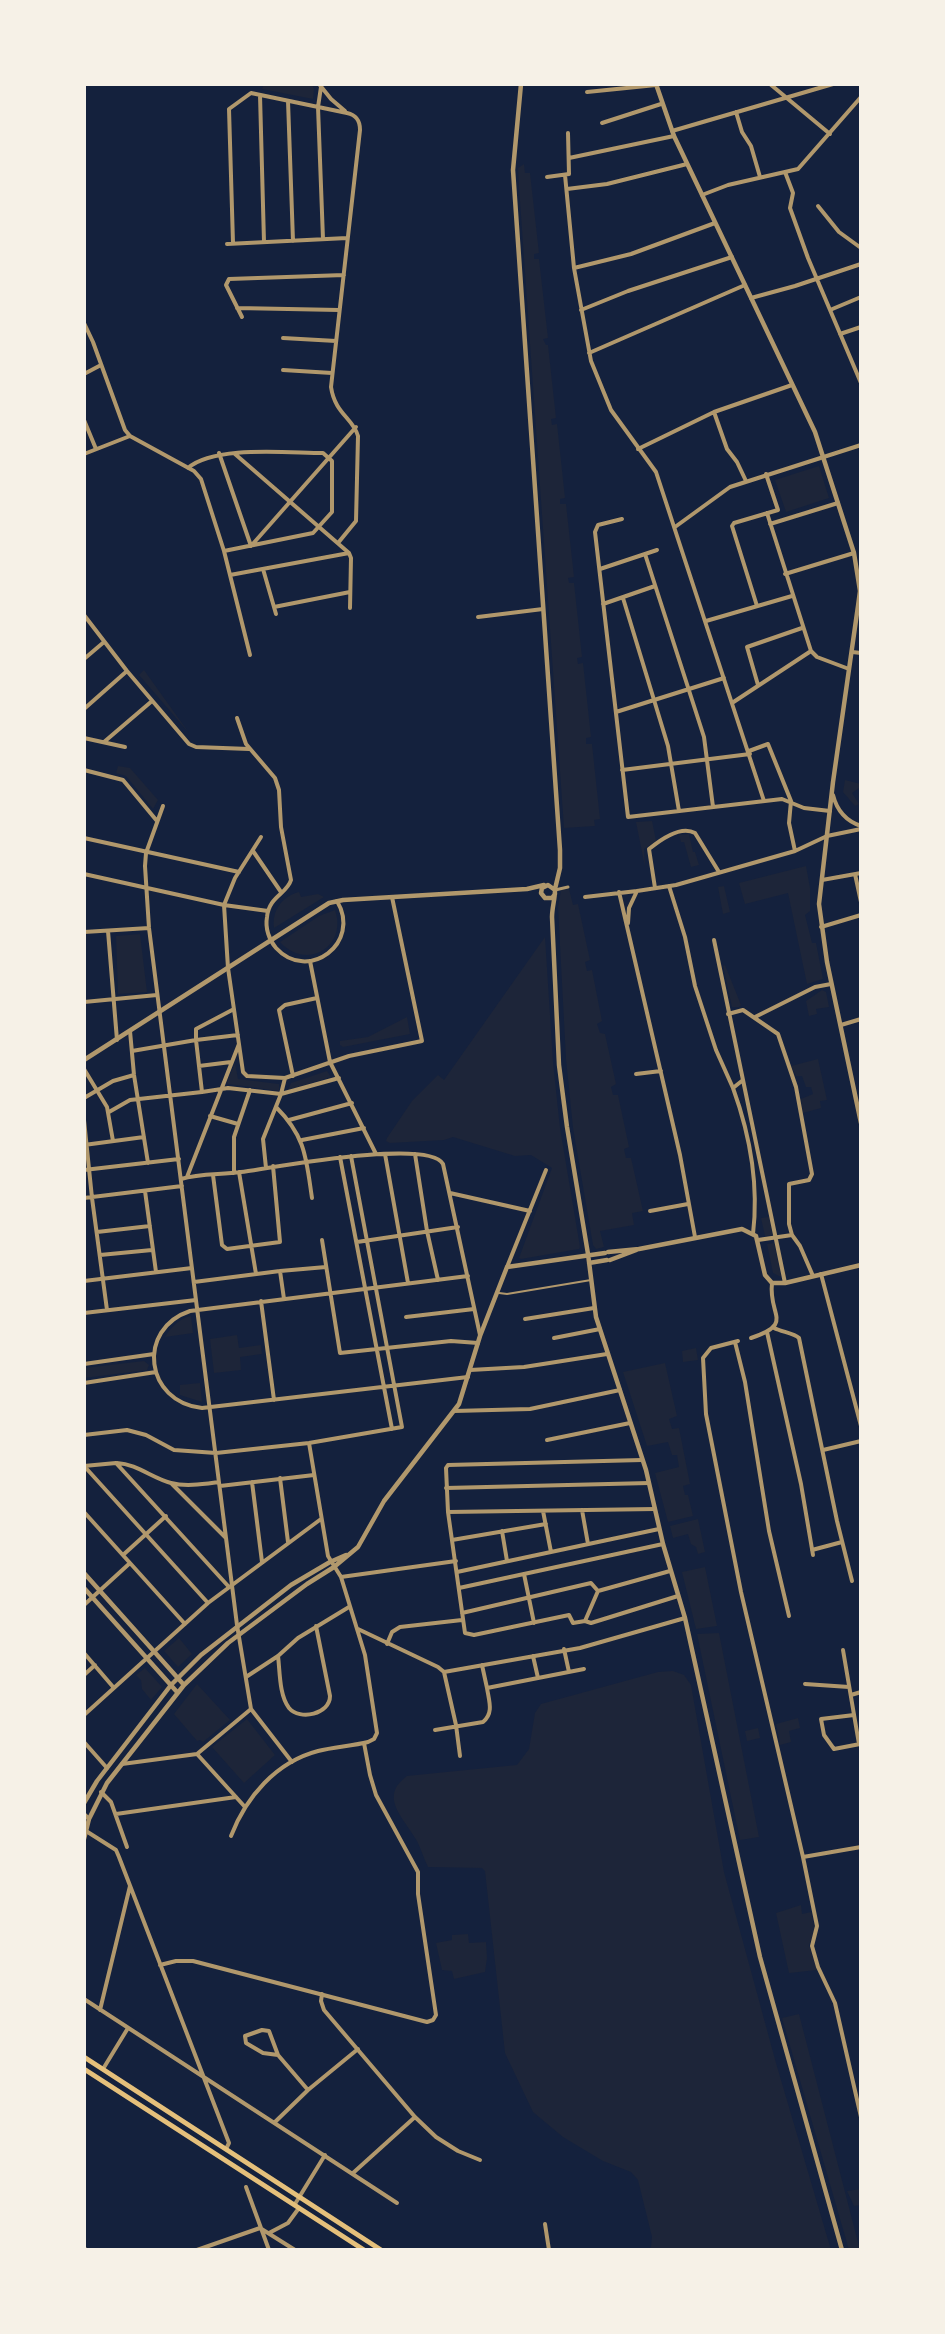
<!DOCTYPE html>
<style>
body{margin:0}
#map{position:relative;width:945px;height:2334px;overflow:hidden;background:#14213d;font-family:Cabin,sans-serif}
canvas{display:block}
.frame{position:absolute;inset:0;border:86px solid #f6f1e7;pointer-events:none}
</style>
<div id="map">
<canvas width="945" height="2334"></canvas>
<div class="frame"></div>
</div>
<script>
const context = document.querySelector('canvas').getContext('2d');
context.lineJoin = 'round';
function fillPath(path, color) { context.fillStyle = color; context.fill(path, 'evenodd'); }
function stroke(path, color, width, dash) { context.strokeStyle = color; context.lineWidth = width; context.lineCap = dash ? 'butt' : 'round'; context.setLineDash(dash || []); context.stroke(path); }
const green = new Path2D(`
 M264,84H312L314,89L313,99L262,89Z
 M524,164L525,173H530L539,253L534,254V259H539L548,338L543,339L546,345H548L556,418L551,419L552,425L557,424L565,498L560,499V504H566L574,577L568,578L569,583H574L582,657L577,658L578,664L583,663L591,737L586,738V744H592L600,819L594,820L595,826L564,828L519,187L518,168Z
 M819,466L829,498L786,512L775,480Z
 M144,670L189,733L139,675Z
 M118,766L130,768L158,800L153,809L126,776L116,773Z
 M845,780L861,784V791L859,788L852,793L859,804L855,806L843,792Z
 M652,821L656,841L644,849L645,867L636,822Z
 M689,834L693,852H695L699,865L691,867L684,842H681L679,835Z
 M806,866L810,888V911L805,915L812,943H816L823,979L807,984L788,893L745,904L739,883Z
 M724,886L730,912L723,914L718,887Z
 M569,889L573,905L578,904L590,960L585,962L587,971L592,970L602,1021L597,1024L600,1033L605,1034L616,1084L611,1087L613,1095H618L629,1147L624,1149L626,1158H631L643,1211L632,1213L634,1225L600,1231L604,1247L596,1249L593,1245L573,1128L566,1059L558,907L561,890Z
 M299,892L301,897L318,894L324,897L274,928C272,911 281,897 299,892Z
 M335,910C348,947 306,971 280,942L319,916Z
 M140,934L147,992L118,994L116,936Z
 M545,937L553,1062L560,1128L580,1247L579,1249L521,1259L519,1258L552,1168L531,1155L515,1156L453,1137L444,1140L390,1143L386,1141L387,1138L412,1101L438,1075L444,1080Z
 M725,965L741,1005L739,1007H732L723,966Z
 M822,990L826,992L829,1007L816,1009L817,1014L809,1016L806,1001Z
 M407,1017L410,1034L343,1047L340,1045V1041L368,1037Z
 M818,1059L827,1100L820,1101L821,1108L803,1113L801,1099L813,1094L811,1087H806L802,1076H796L791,1066Z
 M235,1063L238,1079L279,1084V1091L228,1084L227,1082Z
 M327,1071L331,1077L288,1090L291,1083Z
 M769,1217L773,1235L765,1236L761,1218Z
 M774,1243L781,1276H779L773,1273L767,1244Z
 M191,1316L193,1333L165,1337C171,1327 180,1318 191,1316Z
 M237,1335L239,1348L261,1345L262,1354L240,1357L241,1370L214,1373L210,1339Z
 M696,1348L698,1360L683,1362L682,1351Z
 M144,1361L149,1365L147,1370L84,1378V1368Z
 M665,1363L677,1416L669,1419L672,1429L679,1428L690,1484L683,1486L685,1495H688L693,1516L668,1522L655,1473L679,1467L677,1455H672L668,1442L647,1446L623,1372Z
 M200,1383L202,1402L180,1395V1385Z
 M698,1519L705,1552L698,1554L696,1547L691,1544L688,1534L673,1538L670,1526Z
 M705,1567L717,1626L696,1629L682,1572Z
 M719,1633L759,1837L740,1840L697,1634Z
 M179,1638L192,1654L178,1667L164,1651Z
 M145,1668L162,1687L151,1700L142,1689L141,1680L136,1675Z
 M673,1671L684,1675L691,1685L724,1872L776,2063L831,2250H646L651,2247L652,2237L638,2180L631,2172L603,2161L563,2137L533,2112L505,2053L485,1871L482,1868L428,1867C424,1859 421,1849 417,1841C404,1818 378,1797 407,1776L517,1765L529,1749L535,1713L541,1704L658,1672Z
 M197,1684L230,1720L203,1742L200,1740L197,1741L174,1714Z
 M798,1718L800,1728L789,1731L791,1742L780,1745L776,1724Z
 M247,1719L275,1755L244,1783L212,1747Z
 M758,1728L760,1738L747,1741L745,1731Z
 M801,1905L802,1914L811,1912L815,1930L809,1945L817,1970L789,1973L776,1913Z
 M468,1934L469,1943L486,1942L487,1958L485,1972L454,1979L452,1971L442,1970L436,1943L452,1940V1935Z
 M799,2014L860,2250H849L782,2018Z
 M861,2189V2205L854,2206L847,2191Z`);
const service = new Path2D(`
 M499,1293L507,1294L591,1280`);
const pedestrian = new Path2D(`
 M555,890L568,887`);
const minor = new Path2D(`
 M319,84L331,99L345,111
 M770,84L830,134
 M321,87L318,107L323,239
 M587,92L656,85
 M260,95L264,242
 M288,101L293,241
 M736,112L742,132L751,146L760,177
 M602,123L661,104
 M672,131L833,84
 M569,158L674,136
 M785,172L793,193L790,208L808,258L861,383
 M565,175L574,268L591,361L611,410L656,472L764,801
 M547,177L569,174L568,133
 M567,189L607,184L687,164
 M702,195L728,185L798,169L861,97
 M818,206L839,232L861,248
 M233,243L229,109L251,93L347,113C356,115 360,120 360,130L331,387C335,414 353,418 358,436L356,521L338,543
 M227,244L347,238
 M574,268L631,254L715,223
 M751,298L795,286L861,264
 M237,308L339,310
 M581,310L628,291L732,257
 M830,310L861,297
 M242,317L226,285L229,279L344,275
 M84,323L93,342L125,430L130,436L194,471L201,479L224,551L250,655
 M840,334L861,327
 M283,338L336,341
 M589,353L745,285
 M283,370L332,373
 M84,374L101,365
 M714,412L727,449L737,462L746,481
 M84,420L96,449
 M638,449L714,412L792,385
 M219,453L251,546L356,427
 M84,454L130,436
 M235,454L349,553L351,558L350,608
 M188,468C214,445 288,453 323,453L332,461V512L313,533L224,551
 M767,513L811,651L817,657L849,669
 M622,519L598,525L595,532L628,817L782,799L804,808L830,811
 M770,524L838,503
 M675,527L730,487L861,445
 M645,554L704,737L713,807
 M263,569L276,614
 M600,569L657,550
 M785,574L854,553
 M230,575L349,553
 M623,598L668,746L679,811
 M603,604L655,586
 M757,606L732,526L734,523L778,510L766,474
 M274,607L350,592
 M84,615L127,671L189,744L196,747L249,749
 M478,617L543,609
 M706,621L792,596
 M852,652L861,653
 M84,659L104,642
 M758,685L747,647L802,628
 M732,703L811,651
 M84,709L127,671
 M616,712L724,678
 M237,718L246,744L275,778L279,790L281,827L291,880C287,894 269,896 267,917C265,928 269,940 276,948C308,983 362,943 337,901
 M84,738L125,747
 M104,742L152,701
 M749,751L768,744L791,801L789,823L795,851
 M84,770L123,780L157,821
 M622,770L750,754
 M833,795C837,811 846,821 861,826
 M163,806L146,853L145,866L149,928L237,1625L251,1709L292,1762
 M261,837L235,878L224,905L228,968L243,1072L247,1076L285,1078L349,1056L422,1041L392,897
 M84,838L239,872
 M253,851L281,892
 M84,874L224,905L268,911
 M855,874L861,902
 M822,880L861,873
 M669,886L685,937L695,986L716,1050L733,1088
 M655,888L649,849C660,840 681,825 695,833L719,872
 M619,892L680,1155L695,1237
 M585,897L637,891
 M628,923L629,908L637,891L676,885L795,851L827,836L861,829
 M821,927L861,915
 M108,931L117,1040
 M84,932L149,928
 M714,940L743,1080L733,1088C750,1135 759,1184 753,1234
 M310,961L330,1062L376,1154
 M84,1002L157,995
 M728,1014L743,1010L778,1034L796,1087L812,1174L809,1180L789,1184V1224L792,1235L800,1246L813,1276
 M755,1017L815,987L831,984
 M841,1025L861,1019
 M130,1031L134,1075L148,1163
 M132,1051L196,1040V1029L234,1009
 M199,1066L231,1062
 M84,1069L107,1107L113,1141
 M636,1074L661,1071
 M293,1076L279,1010L285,1005L317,998
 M743,1080L785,1283
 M202,1092L228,1088L281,1094L339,1078
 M84,1098L113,1081L134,1075
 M276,1107C306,1137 306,1158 312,1198
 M109,1112L130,1100L202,1092L196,1040L238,1035
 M210,1116L238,1124
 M84,1120L92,1198L107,1310
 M289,1120L352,1103
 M302,1140L364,1128
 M84,1145L144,1137
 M385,1154L408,1283
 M415,1154L427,1231L438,1280
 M340,1157L392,1429
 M266,1168L263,1139L281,1094L285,1078
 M84,1170L179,1159
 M239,1172L256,1274
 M234,1173V1137L250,1090
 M213,1175L222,1245L227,1249L280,1242L273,1166
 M187,1177L239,1044
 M181,1179C200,1173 221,1175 241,1172C271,1168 429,1138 443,1164L480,1335
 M145,1191L156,1272
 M450,1193L530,1211
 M84,1198L182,1186
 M650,1211L688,1204
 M97,1232L150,1226
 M322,1240L340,1353L451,1341L478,1343
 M758,1240L792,1235
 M357,1242L458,1227
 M100,1255L152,1250
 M507,1267L546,1170
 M821,1274L861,1426
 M468,1276L190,1311C136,1329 145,1402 202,1408L468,1377
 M84,1281L192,1268
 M194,1282L280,1271
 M284,1299L280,1271L326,1267
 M261,1301L274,1400
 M84,1313L196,1300
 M406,1317L474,1309
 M525,1319L594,1308
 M774,1328C782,1332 794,1333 799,1338L837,1521L852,1581
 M767,1332L801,1484L813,1555
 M554,1338L600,1329
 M751,1338C795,1323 768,1316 772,1283
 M738,1341L711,1348L703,1358L706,1414L741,1592L803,1857L817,1926L812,1946L818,1967L835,2003L861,2117
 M735,1342L745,1382L769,1531L789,1616
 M84,1364L154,1354
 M470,1370L524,1367L607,1354
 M84,1383L156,1372
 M454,1411L530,1409L620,1390
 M84,1435L127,1430L146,1435L174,1450L216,1453L309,1443L402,1427L351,1156
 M547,1440L630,1423
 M823,1450L861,1441
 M117,1463C137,1464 152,1478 171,1483C186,1487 204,1484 219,1482
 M84,1466L116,1463L229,1587
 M85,1467L208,1603
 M280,1478L288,1542
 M252,1482L262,1562
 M172,1484L226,1538
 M220,1486L314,1475
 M446,1488L649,1483
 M582,1510L588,1544
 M543,1511L551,1552
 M84,1512L185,1624
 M448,1512L655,1509
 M502,1531L507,1561
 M452,1540L546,1524
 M812,1550L842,1542
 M123,1555L166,1516
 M670,1571L598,1591L585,1621L591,1623L678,1596
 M457,1572L659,1529
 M524,1574L534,1623
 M341,1577L456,1561
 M459,1588L663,1544
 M84,1605L130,1563
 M462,1613L591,1583L598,1591
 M585,1621L573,1623L569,1615L474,1635L465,1633L448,1512L446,1468L448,1465L642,1460
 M358,1629L438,1667L444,1672L456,1725L460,1756
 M387,1644L392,1632L400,1627L462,1620
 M564,1649L569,1672
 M843,1650L859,1744
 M84,1653L114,1688
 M278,1656C280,1671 279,1695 289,1708C300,1721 330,1714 330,1696L316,1626
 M533,1656L538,1678
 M482,1665L487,1688
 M444,1672L580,1648L685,1618
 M84,1675L95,1665
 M246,1677L278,1656L298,1638L349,1607
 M805,1684L849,1687
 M851,1695L861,1692
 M84,1715L208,1603L321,1519
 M854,1715L821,1719L824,1735L834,1749L860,1744
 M435,1730L483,1722C494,1713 489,1701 487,1688L584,1669
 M84,1742L107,1768
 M197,1754L251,1709
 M122,1764L197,1754L245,1807
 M101,1792L111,1802L127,1847
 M84,1814L89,1819
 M116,1814L236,1797
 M86,1831L116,1850L119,1857L229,2143L226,2149
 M231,1836C246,1797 276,1762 318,1751C334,1747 352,1746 368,1742L374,1739L377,1733L365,1655L341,1577L328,1556L309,1443
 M803,1857L861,1847
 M160,1965L176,1961H193L427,2022L433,2020L436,2015L418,1894V1872L376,1795L370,1775L364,1743
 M322,1994L321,2001L324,2010L415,2117L436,2137L458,2151L480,2160
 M84,1999L397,2203
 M100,2010L130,1886
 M278,2055L263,2053L246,2043L245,2036L262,2030L269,2031L278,2055L308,2090
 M103,2069L128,2028
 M275,2122L308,2090L358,2049
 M353,2173L415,2117
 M246,2187L269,2250
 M295,2204L325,2155
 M545,2224L549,2250
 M269,2233L288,2223L299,2208
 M84,2248L86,2250
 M197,2250L260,2228L295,2250`);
const tertiary = new Path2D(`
 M521,84L513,170L560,850V868L555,889
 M656,84L674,136L815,432L854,553L860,591L858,606L833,782L819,904L827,962L861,1123
 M555,894L552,898H545L541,893L542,888L548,885L555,890C555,899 552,908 552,917L559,1065L567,1127L588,1254L596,1317L646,1470L663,1544L685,1618L760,1957L842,2250
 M84,1060L329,903L343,900L527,889L544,885
 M639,1249L742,1229L756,1236L765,1275L772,1283H785L861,1265
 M608,1252L639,1249L610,1260
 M589,1263L607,1260
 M84,1573L184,1685
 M84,1588L177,1692
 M84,1803L97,1781L171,1685L201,1655L291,1585L330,1562L346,1555
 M84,1839L89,1819L107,1783L184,1685L228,1643L307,1584L334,1567L358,1547L384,1501L459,1404L480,1336L507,1267L605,1253`);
const secondary = new Path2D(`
 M84,2057L381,2250
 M84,2069L364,2250`);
fillPath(green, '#1d2539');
stroke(service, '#b1986c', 2);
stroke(pedestrian, '#b1986c', 3);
stroke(minor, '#b1986c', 4);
stroke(tertiary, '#b1986c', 4.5);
stroke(secondary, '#e5c07b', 5);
</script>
